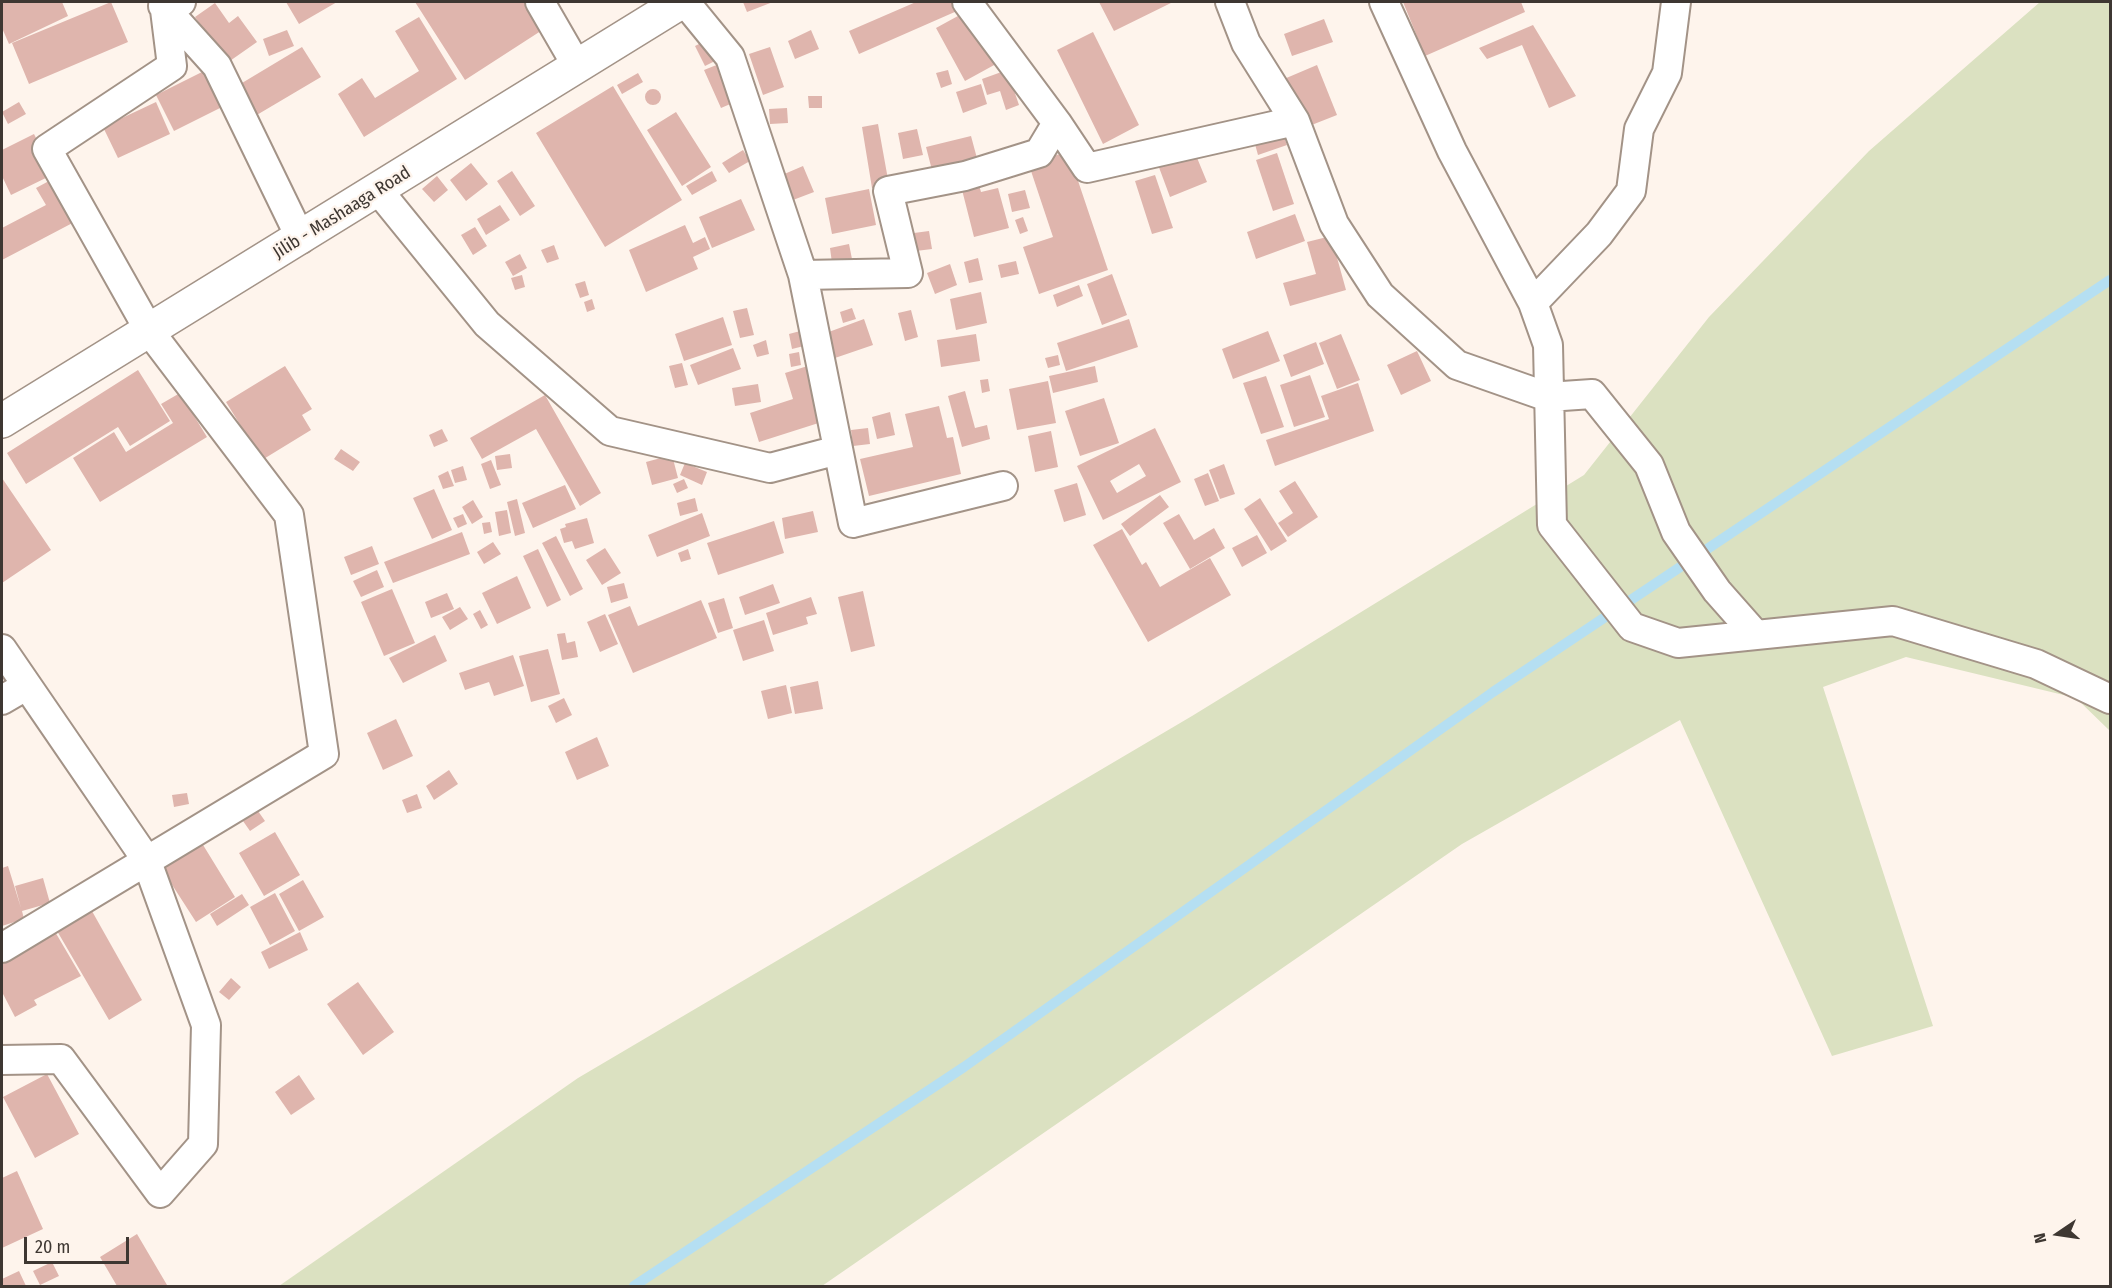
<!DOCTYPE html>
<style>
body{margin:0}
#map{position:relative;width:2112px;height:1288px;overflow:hidden;background:#fef4ec;font-family:"Fira Sans Condensed",sans-serif}
canvas{display:block}
.frame{position:absolute;inset:0;border:3px solid #3e3732;pointer-events:none}
.north{position:absolute;left:2028px;top:1204px;width:60px;height:60px;-webkit-text-stroke:4px #fef4ec;paint-order:stroke;rotate:257deg;font-size:16px;font-weight:700;line-height:24px;text-align:center;color:#3e3732}
.north::after{content:'';display:block;margin:auto;width:21px;height:27px;background:#3e3732;clip-path:polygon(50% 0,100% 100%,50% 72%,0 100%)}
.scale{position:absolute;left:24px;top:1237px;width:105px;height:27px;box-sizing:border-box;border:3px solid #3e3732;border-top:0;padding-left:8px;font-size:18px;line-height:21px;white-space:nowrap;color:#3e3732;-webkit-text-stroke:4px #fef4ec;paint-order:stroke}
</style>
<div id="map">
<canvas width="2112" height="1288"></canvas>
<div class="frame"></div>
<div class="north">N</div>
<div class="scale">20 m</div>
</div>
<script>
const context = document.querySelector('canvas').getContext('2d');
context.lineJoin = 'round';
function fillPath(path, color) { context.fillStyle = color; context.fill(path, 'evenodd'); }
function stroke(path, color, width, dash) { context.strokeStyle = color; context.lineWidth = width; context.lineCap = dash ? 'butt' : 'round'; context.setLineDash(dash || []); context.stroke(path); }
function label(font, color, halo, rows, align = 'center') {
  context.font = font + ' "Fira Sans Condensed",sans-serif'; context.lineWidth = 4.5; context.setLineDash([]); context.textBaseline = 'middle'; context.strokeStyle = halo; context.fillStyle = color; for (const [text, x, y, turn = 0] of rows) {
    context.save(); context.translate(x, y); context.rotate((+turn || 0) * Math.PI / 180); context.textAlign = isNaN(turn) ? turn : align; if (halo) context.strokeText(text, 0, 0); context.fillText(text, 0, 0); context.restore();
  }
}
const green = new Path2D(`
 M2040,2H2110V731L2076,698L1906,657L1823,687L1933,1026L1832,1056L1680,720L1462,844L822,1286H279L578,1078L1192,716L1584,475L1709,317L1869,151Z`);
const stream = new Path2D(`
 M634,1286L964,1067L1493,692L2110,280`);
const building = new Path2D(`
 M2,2H62L68,16L9,44L2,28Z
 M111,2L128,42L29,84L12,43Z
 M286,2H337L299,24Z
 M415,2H530L547,27L465,80Z
 M743,2H773L747,12Z
 M916,2H953L957,11L859,54L849,31Z
 M1099,2H1173L1114,31Z
 M1403,2H1521L1525,12L1425,56Z
 M215,3L229,23L238,16L257,42L227,63L195,17Z
 M967,11L996,64L965,81L936,28Z
 M419,17L457,79L364,137L338,94L362,78L375,98L419,71L395,31Z
 M1324,19L1333,42L1292,56L1284,34Z
 M1533,25L1576,96L1549,108L1522,45L1487,59L1479,48Z
 M287,30L294,46L269,56L263,39Z
 M811,30L819,49L795,59L788,41Z
 M1093,32L1139,125L1103,144L1057,50Z
 M707,40L717,60L705,66L695,46Z
 M302,47L321,77L250,119L232,89Z
 M770,47L784,87L763,95L749,54Z
 M719,64L735,102L721,108L704,70Z
 M1317,65L1337,115L1304,128L1284,79Z
 M208,69L226,105L174,131L156,95Z
 M948,70L952,84L941,88L936,73Z
 M1007,70L1019,105L1006,110L1000,91L987,95L982,79Z
 M638,73L643,82L622,94L617,85Z
 M981,84L987,104L963,113L956,92Z
 M613,86L682,200L605,247L536,133Z
 M645 97a8 8 0 1 1 16 0a8 8 0 1 1-16 0Z
 M808,96H822V108H809Z
 M19,102L26,114L8,124L2,112Z
 M156,102L170,134L118,158L103,127Z
 M787,108L788,123L770,124L769,109Z
 M676,112L711,167L682,186L647,130Z
 M878,124L889,185L872,188L862,127Z
 M1281,128L1287,145L1258,155L1253,137Z
 M917,129L923,155L903,159L898,133Z
 M34,134L54,174L11,195L2,176V150Z
 M971,136L978,162L933,174L926,147Z
 M1193,148L1207,182L1170,197L1157,162Z
 M743,150L750,161L729,173L722,163Z
 M1068,151L1108,270L1039,294L1023,247L1053,237L1029,165Z
 M1277,153L1294,204L1273,211L1256,160Z
 M471,163L488,184L466,201L450,180Z
 M803,166L814,192L793,200L782,175Z
 M512,171L535,206L520,216L497,181Z
 M712,171L717,181L692,195L686,186Z
 M60,175L82,218L2,260V228L46,205L36,188Z
 M1155,175L1173,228L1152,234L1135,181Z
 M437,176L448,190L434,202L422,189Z
 M977,178L981,192L998,188L1009,228L974,237L960,182Z
 M869,189L876,225L832,234L825,198Z
 M1025,190L1030,208L1012,212L1008,194Z
 M741,199L755,230L712,248L699,217Z
 M500,205L510,220L486,235L477,219Z
 M1295,214L1305,241L1256,259L1247,232Z
 M1023,217L1028,231L1020,234L1015,220Z
 M685,225L693,243L705,237L710,249L693,257L698,269L646,292L629,250Z
 M475,227L487,246L473,255L461,235Z
 M929,231L932,249L916,251L914,233Z
 M1331,236L1346,290L1290,306L1283,283L1316,274L1307,242Z
 M849,244L852,259L832,263L830,248Z
 M554,245L559,259L547,263L541,250Z
 M520,254L527,268L513,276L505,262Z
 M978,258L983,280L969,283L964,262Z
 M1016,261L1019,274L1001,278L998,265Z
 M950,264L957,285L935,294L927,273Z
 M1112,274L1127,315L1102,325L1087,284Z
 M522,275L525,287L515,290L511,278Z
 M585,281L589,295L580,298L575,284Z
 M1079,285L1083,296L1057,307L1053,295Z
 M981,292L987,323L956,330L950,299Z
 M592,299L595,309L587,312L584,302Z
 M747,308L754,335L740,338L733,311Z
 M852,308L856,319L843,323L840,312Z
 M911,310L918,337L905,341L898,313Z
 M723,317L732,345L684,361L675,334Z
 M864,319L873,345L835,358L826,333Z
 M1129,319L1138,347L1066,371L1057,343Z
 M804,330L808,345L792,349L789,334Z
 M1268,331L1280,361L1233,379L1222,349Z
 M976,334L980,361L941,367L937,340Z
 M1341,334L1360,380L1337,389L1319,343Z
 M766,340L769,354L757,357L753,345Z
 M1316,342L1324,364L1291,377L1283,355Z
 M733,348L741,369L698,385L690,365Z
 M1417,351L1431,381L1401,395L1387,365Z
 M799,352L801,365L791,367L789,354Z
 M1058,355L1060,365L1048,368L1045,358Z
 M682,363L688,385L675,388L669,366Z
 M811,365L828,420L759,442L750,413L793,399L785,373Z
 M285,366L312,409L302,415L311,430L262,460L226,402Z
 M1095,366L1098,382L1053,393L1049,376Z
 M138,370L170,421L130,446L118,427L26,484L7,453Z
 M1310,375L1325,417L1294,427L1280,385Z
 M1266,376L1284,427L1261,434L1243,383Z
 M988,379L990,391L982,393L980,380Z
 M1048,381L1056,423L1017,430L1009,389Z
 M1358,383L1374,431L1275,466L1266,440L1329,419L1321,396Z
 M758,384L761,402L735,406L732,388Z
 M965,391L975,428L987,425L990,439L962,447L948,396Z
 M180,393L207,437L100,502L73,458L114,432L126,452L173,423L161,404Z
 M545,395L601,493L580,506L536,429L482,459L470,438Z
 M1104,398L1119,443L1080,456L1065,411Z
 M939,406L947,438L953,437L961,474L869,496L860,459L913,447L905,414Z
 M890,412L895,435L877,439L872,417Z
 M868,428L870,444L853,446L851,430Z
 M1155,428L1181,482L1103,520L1077,466ZM1139,464L1146,476L1117,493L1110,481Z
 M442,429L448,441L434,447L429,435Z
 M1051,431L1058,467L1035,472L1028,436Z
 M341,449L360,462L353,471L334,459Z
 M510,454L512,468L497,470L495,456Z
 M672,455L678,478L652,485L646,462Z
 M491,460L501,485L490,489L481,464Z
 M685,463L707,472L702,485L680,475Z
 M1224,464L1235,494L1220,499L1209,470Z
 M463,466L467,480L455,483L451,470Z
 M448,471L454,486L443,489L438,476Z
 M1208,473L1219,501L1205,506L1194,479Z
 M2,478L51,550L2,583Z
 M684,479L688,488L677,493L673,484Z
 M1295,481L1318,517L1288,537L1278,523L1293,513L1279,491Z
 M1077,483L1086,515L1064,522L1054,490Z
 M565,485L576,509L533,528L522,503Z
 M434,489L452,530L432,539L413,498Z
 M1160,495L1169,507L1130,536L1121,524Z
 M695,498L698,511L680,516L677,503Z
 M1260,498L1287,541L1271,551L1244,509Z
 M517,499L525,533L515,536L507,502Z
 M473,500L483,517L472,524L462,507Z
 M507,510L511,533L499,536L495,512Z
 M813,511L818,532L785,539L782,518Z
 M702,513L710,536L657,557L648,535Z
 M463,514L467,524L458,528L453,518Z
 M1179,514L1194,540L1214,528L1225,548L1190,569L1163,523Z
 M587,518L594,543L575,549L572,541L564,543L560,529L566,527L565,524Z
 M774,521L784,553L718,575L707,543Z
 M490,522L492,532L484,534L482,523Z
 M1122,529L1142,565L1146,562L1160,587L1210,558L1231,595L1148,642L1093,545Z
 M462,532L470,554L393,583L384,562Z
 M1257,535L1267,553L1242,567L1232,548Z
 M556,536L583,589L570,596L542,543Z
 M493,542L501,554L484,564L477,552Z
 M372,546L379,564L351,575L344,557Z
 M605,548L621,573L602,585L586,560Z
 M538,549L561,600L547,607L523,556Z
 M688,549L691,559L681,562L678,553Z
 M377,570L384,587L361,597L353,581Z
 M517,576L531,608L497,624L482,593Z
 M624,583L628,598L611,603L607,587Z
 M773,584L780,603L745,615L739,597Z
 M392,589L415,643L384,656L361,602Z
 M863,591L875,646L851,652L838,597Z
 M447,593L454,609L431,618L425,602Z
 M811,597L817,614L806,617L808,624L773,635L766,613Z
 M724,598L733,628L718,633L708,603Z
 M701,600L717,638L633,673L608,615L630,606L638,626Z
 M460,607L468,619L450,630L442,617Z
 M480,610L488,625L481,629L473,614Z
 M605,614L618,644L600,652L587,622Z
 M764,620L774,651L743,661L733,630Z
 M565,633L567,643L575,641L578,657L562,660L557,634Z
 M435,635L447,661L403,683L389,658Z
 M548,649L560,694L531,702L519,656Z
 M513,655L524,686L494,696L489,682L465,690L459,673Z
 M818,681L823,709L795,714L790,687Z
 M786,685L792,713L768,719L761,691Z
 M564,698L572,715L556,723L548,706Z
 M396,719L413,756L383,770L367,733Z
 M597,737L609,766L577,780L565,752Z
 M449,770L458,784L434,800L426,786Z
 M187,793L189,804L174,807L172,795Z
 M417,794L422,808L407,813L402,800Z
 M258,811L265,821L250,831L243,821Z
 M275,832L300,875L264,896L239,853Z
 M200,840L235,897L196,922L160,866Z
 M8,866L21,908L15,886L43,878L50,903L22,911L24,919L2,926V868Z
 M303,880L324,917L299,931L279,894Z
 M275,893L295,931L270,945L250,907Z
 M242,894L249,905L217,926L210,914Z
 M88,904L142,1000L109,1020L53,924Z
 M54,930L81,976L34,1000L37,1005L15,1017L2,992V960Z
 M300,932L308,950L269,969L261,952Z
 M231,978L241,987L229,1000L219,992Z
 M358,982L394,1032L363,1055L327,1004Z
 M47,1074L79,1134L35,1158L3,1097Z
 M299,1075L315,1099L291,1115L275,1092Z
 M17,1171L43,1229L2,1248V1178Z
 M137,1234L167,1285L165,1286H117L100,1257Z
 M52,1262L59,1276L40,1285L33,1271Z
 M19,1271L26,1286H2V1279Z`);
const street = new Path2D(`
 M540,2L577,66
 M685,2L730,57L803,275L853,523L1003,486
 M967,2L1057,123
 M1230,2L1246,43L1295,121L1334,224L1380,295L1457,365L1548,397L1592,394L1649,465L1676,532L1717,591L1755,634
 M1384,2L1452,151L1533,303L1548,345L1552,525L1632,627L1678,643L1893,621L2036,664L2110,699
 M163,6L217,66L301,239
 M378,190L487,324L610,431L770,468L838,450
 M803,275L908,273L888,191L965,176L1039,153L1057,123L1087,168L1295,121
 M1533,303L1599,234L1631,191L1639,129L1667,73L1676,2
 M2,649L146,859L206,1025L203,1144L160,1193L61,1059L2,1060
 M2,700L26,686
 M2,948L324,754L289,515L150,332L47,149L172,66L165,10L181,2`);
const secondary = new Path2D(`
 M2,421L681,2`);
const streetNames = [
 ["Jilib - Mashaaga Road",342,213,-32]
];
fillPath(green, '#dbe1c1');
stroke(stream, '#b5dff2', 10);
fillPath(building, '#dfb5ad');
stroke(street, '#a39387', 32);
stroke(secondary, '#a39387', 36);
stroke(street, '#fff', 28);
stroke(secondary, '#fff', 33);
label('18px', '#3e3732', '#fef4ec', streetNames);
</script>
